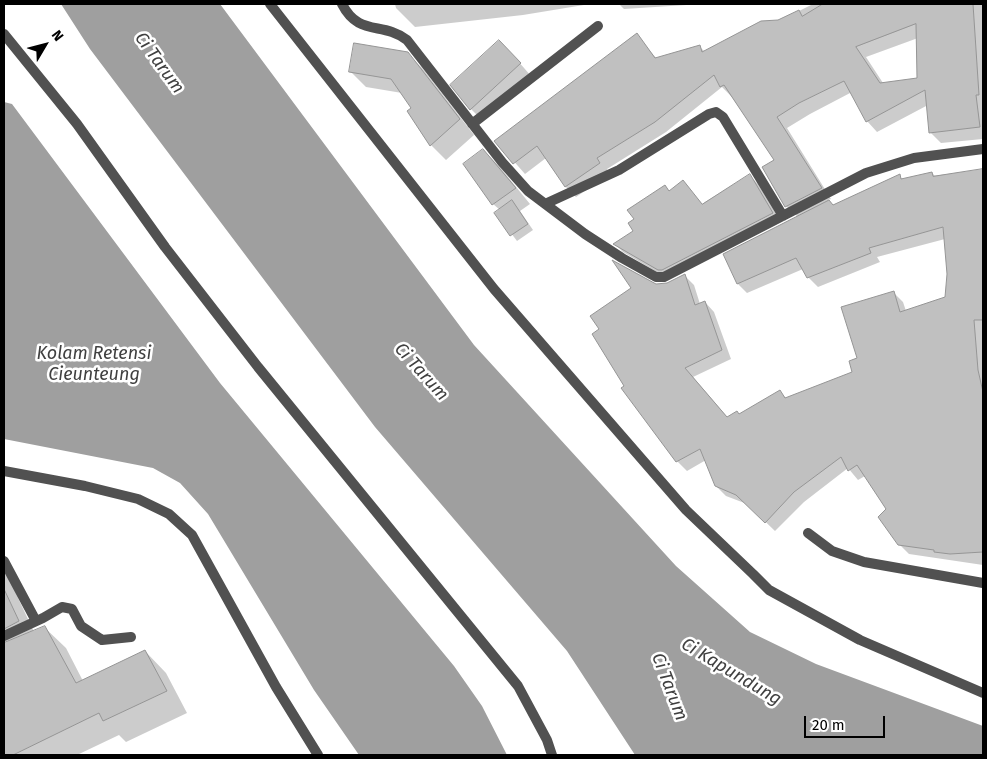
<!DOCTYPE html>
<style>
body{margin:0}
#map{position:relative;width:987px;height:759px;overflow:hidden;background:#fff;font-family:"Fira Sans",sans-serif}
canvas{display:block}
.frame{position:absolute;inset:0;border:5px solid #000;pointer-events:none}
.north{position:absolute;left:20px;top:20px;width:50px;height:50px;-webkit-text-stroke:4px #fff;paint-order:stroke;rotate:53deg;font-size:14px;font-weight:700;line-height:20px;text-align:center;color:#000}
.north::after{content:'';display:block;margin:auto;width:18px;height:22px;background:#000;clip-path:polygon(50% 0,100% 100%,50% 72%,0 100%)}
.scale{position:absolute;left:804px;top:716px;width:81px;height:22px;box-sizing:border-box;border:2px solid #000;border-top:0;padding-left:6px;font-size:15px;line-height:18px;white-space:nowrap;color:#000;-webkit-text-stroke:4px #fff;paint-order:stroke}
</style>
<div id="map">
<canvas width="987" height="759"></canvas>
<div class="frame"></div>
<div class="north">N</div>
<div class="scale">20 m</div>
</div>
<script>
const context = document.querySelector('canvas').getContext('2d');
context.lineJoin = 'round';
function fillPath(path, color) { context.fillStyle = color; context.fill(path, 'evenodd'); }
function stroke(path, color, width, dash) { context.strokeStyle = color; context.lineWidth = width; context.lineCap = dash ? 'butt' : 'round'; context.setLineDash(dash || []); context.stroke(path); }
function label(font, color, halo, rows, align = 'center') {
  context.font = font + ' "Fira Sans",sans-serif'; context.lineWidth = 5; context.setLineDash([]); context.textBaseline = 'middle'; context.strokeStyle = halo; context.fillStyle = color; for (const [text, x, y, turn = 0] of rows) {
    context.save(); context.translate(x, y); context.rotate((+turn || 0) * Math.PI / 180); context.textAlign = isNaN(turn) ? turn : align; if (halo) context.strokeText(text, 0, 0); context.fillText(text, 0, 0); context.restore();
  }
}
const water = new Path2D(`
 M61,4H220L474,345L676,566L750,632L816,664L983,726V755H635L567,651L375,427L90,49Z
 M4,102L12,104L220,383L454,666L482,706L507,755H359L314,690L208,514L180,483L153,468L4,439Z`);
const shadow = new Path2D(`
 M395,4H590L523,15L415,27L396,8Z
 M619,4H702L624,9Z
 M813,4H939L942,12L953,4H983V139L941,143L930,132L928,105L877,132L867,121L852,92L810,114L787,128L831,199L828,200L834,206L899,176L903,180L932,173L936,177L983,170V565L909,554L899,544L887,509L865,476L858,480L848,468L804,502L775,531L747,504L726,496L716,486L706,460L687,471L677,461L626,386L655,285L667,284L685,276L694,285L700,304L705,302L714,312L731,359L693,377L728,418L739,415L780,392L787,399L854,372L858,359L893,292L903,302L906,311L946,298L949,274L945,239L877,257L880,262L818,287L808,277L803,269L747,293L738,284L725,255L798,217L786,206L776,160L732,97L722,87L666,132L607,169L610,174L576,197L566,187L546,158L525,174L496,141L636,35L657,59L700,47L705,52L779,21ZM918,38V79L883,83L866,57Z
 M407,53L423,69L474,135L446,160L431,145L408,111L413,108L402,93L366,87L351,72Z
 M511,53L531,76L482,120L471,109Z
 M483,150L499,166L530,204L520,211L533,230L517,241L496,213L500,210L493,204Z
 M750,176L758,184L781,222L667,278L623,252L615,244L635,231L636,219L665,186L670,192L683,182L703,205Z
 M4,568L34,632L44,627L66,648L83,681L145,651L166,673L187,713L126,742L119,735L77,755H4Z`);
const building = new Path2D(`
 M823,4H973L979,95H976L980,127L929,133L925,90L866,122L844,81L799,103L777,117L822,188L785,207L762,167L774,160L724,85L720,87L714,75L655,122L597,158L600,163L565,187L537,146L513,164L494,141L637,33L655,58L700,45L702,52L761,21L778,20L799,10L802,16ZM916,24L917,78L880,83L856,47Z
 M499,40L521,63L470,110L450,85Z
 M354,43L408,52L460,119L430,146L407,111L411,108L391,79L349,72Z
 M483,149L516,188L492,205L463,164Z
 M983,169V320H974L978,370L983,392V552L950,554L934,552V550L898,545L878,517L886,509L857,465L848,471L841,457L794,492L765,523L736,495L715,486L700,449L676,462L621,388L624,386L592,334L599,329L590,316L631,288L612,260L656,284L667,283L685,274L695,305L705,301L722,350L685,368L727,417L737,411L739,414L780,390L785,398L852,372L849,361L857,358L841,307L894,291L900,312L945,297L947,274L943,227L869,248L871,253L807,278L796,258L737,284L723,254L829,200L833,205L900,174L901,179L932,172L933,176Z
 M750,174L773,213L662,270H658L613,244L633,231L628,223L634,219L627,210L665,185L669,191L683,180L702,204Z
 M512,200L528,224L510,236L494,213Z
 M4,589L19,621L4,629Z
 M45,626L76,683L145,650L167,691L103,721L99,713L13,755H4V643Z`);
const lane = new Path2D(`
 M4,34L77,124L165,247L258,367L518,686L547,740L552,755
 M4,471L85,486L138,499L169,514L192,535L276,687L318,755
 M4,561L36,621
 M4,636L43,618L62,607L72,609L81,626L102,640L131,637`);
const street = new Path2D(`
 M270,4L494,289L686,510L753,574L769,590L860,640L983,693
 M342,4C359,37 382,21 407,40L502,162L528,191L585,234L622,258L656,277H664L866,173L914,158L983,149
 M472,124L598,26
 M545,204L619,170L709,114L716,112L723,117L783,216
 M808,533L832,551L864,562L983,583`);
const waterNames = [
 ["Ci Tarum",159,63,54],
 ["Kolam Retensi",94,354],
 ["Cieunteung",94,375],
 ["Ci Tarum",421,372,48],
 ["Ci Kapundung",731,672,31],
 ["Ci Tarum",669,687,69]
];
fillPath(water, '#9f9f9f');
fillPath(shadow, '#0003');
fillPath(building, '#c0c0c0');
stroke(building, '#959595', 1);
stroke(lane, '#515151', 10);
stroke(street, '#515151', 10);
label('italic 18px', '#404040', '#fff', waterNames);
</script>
